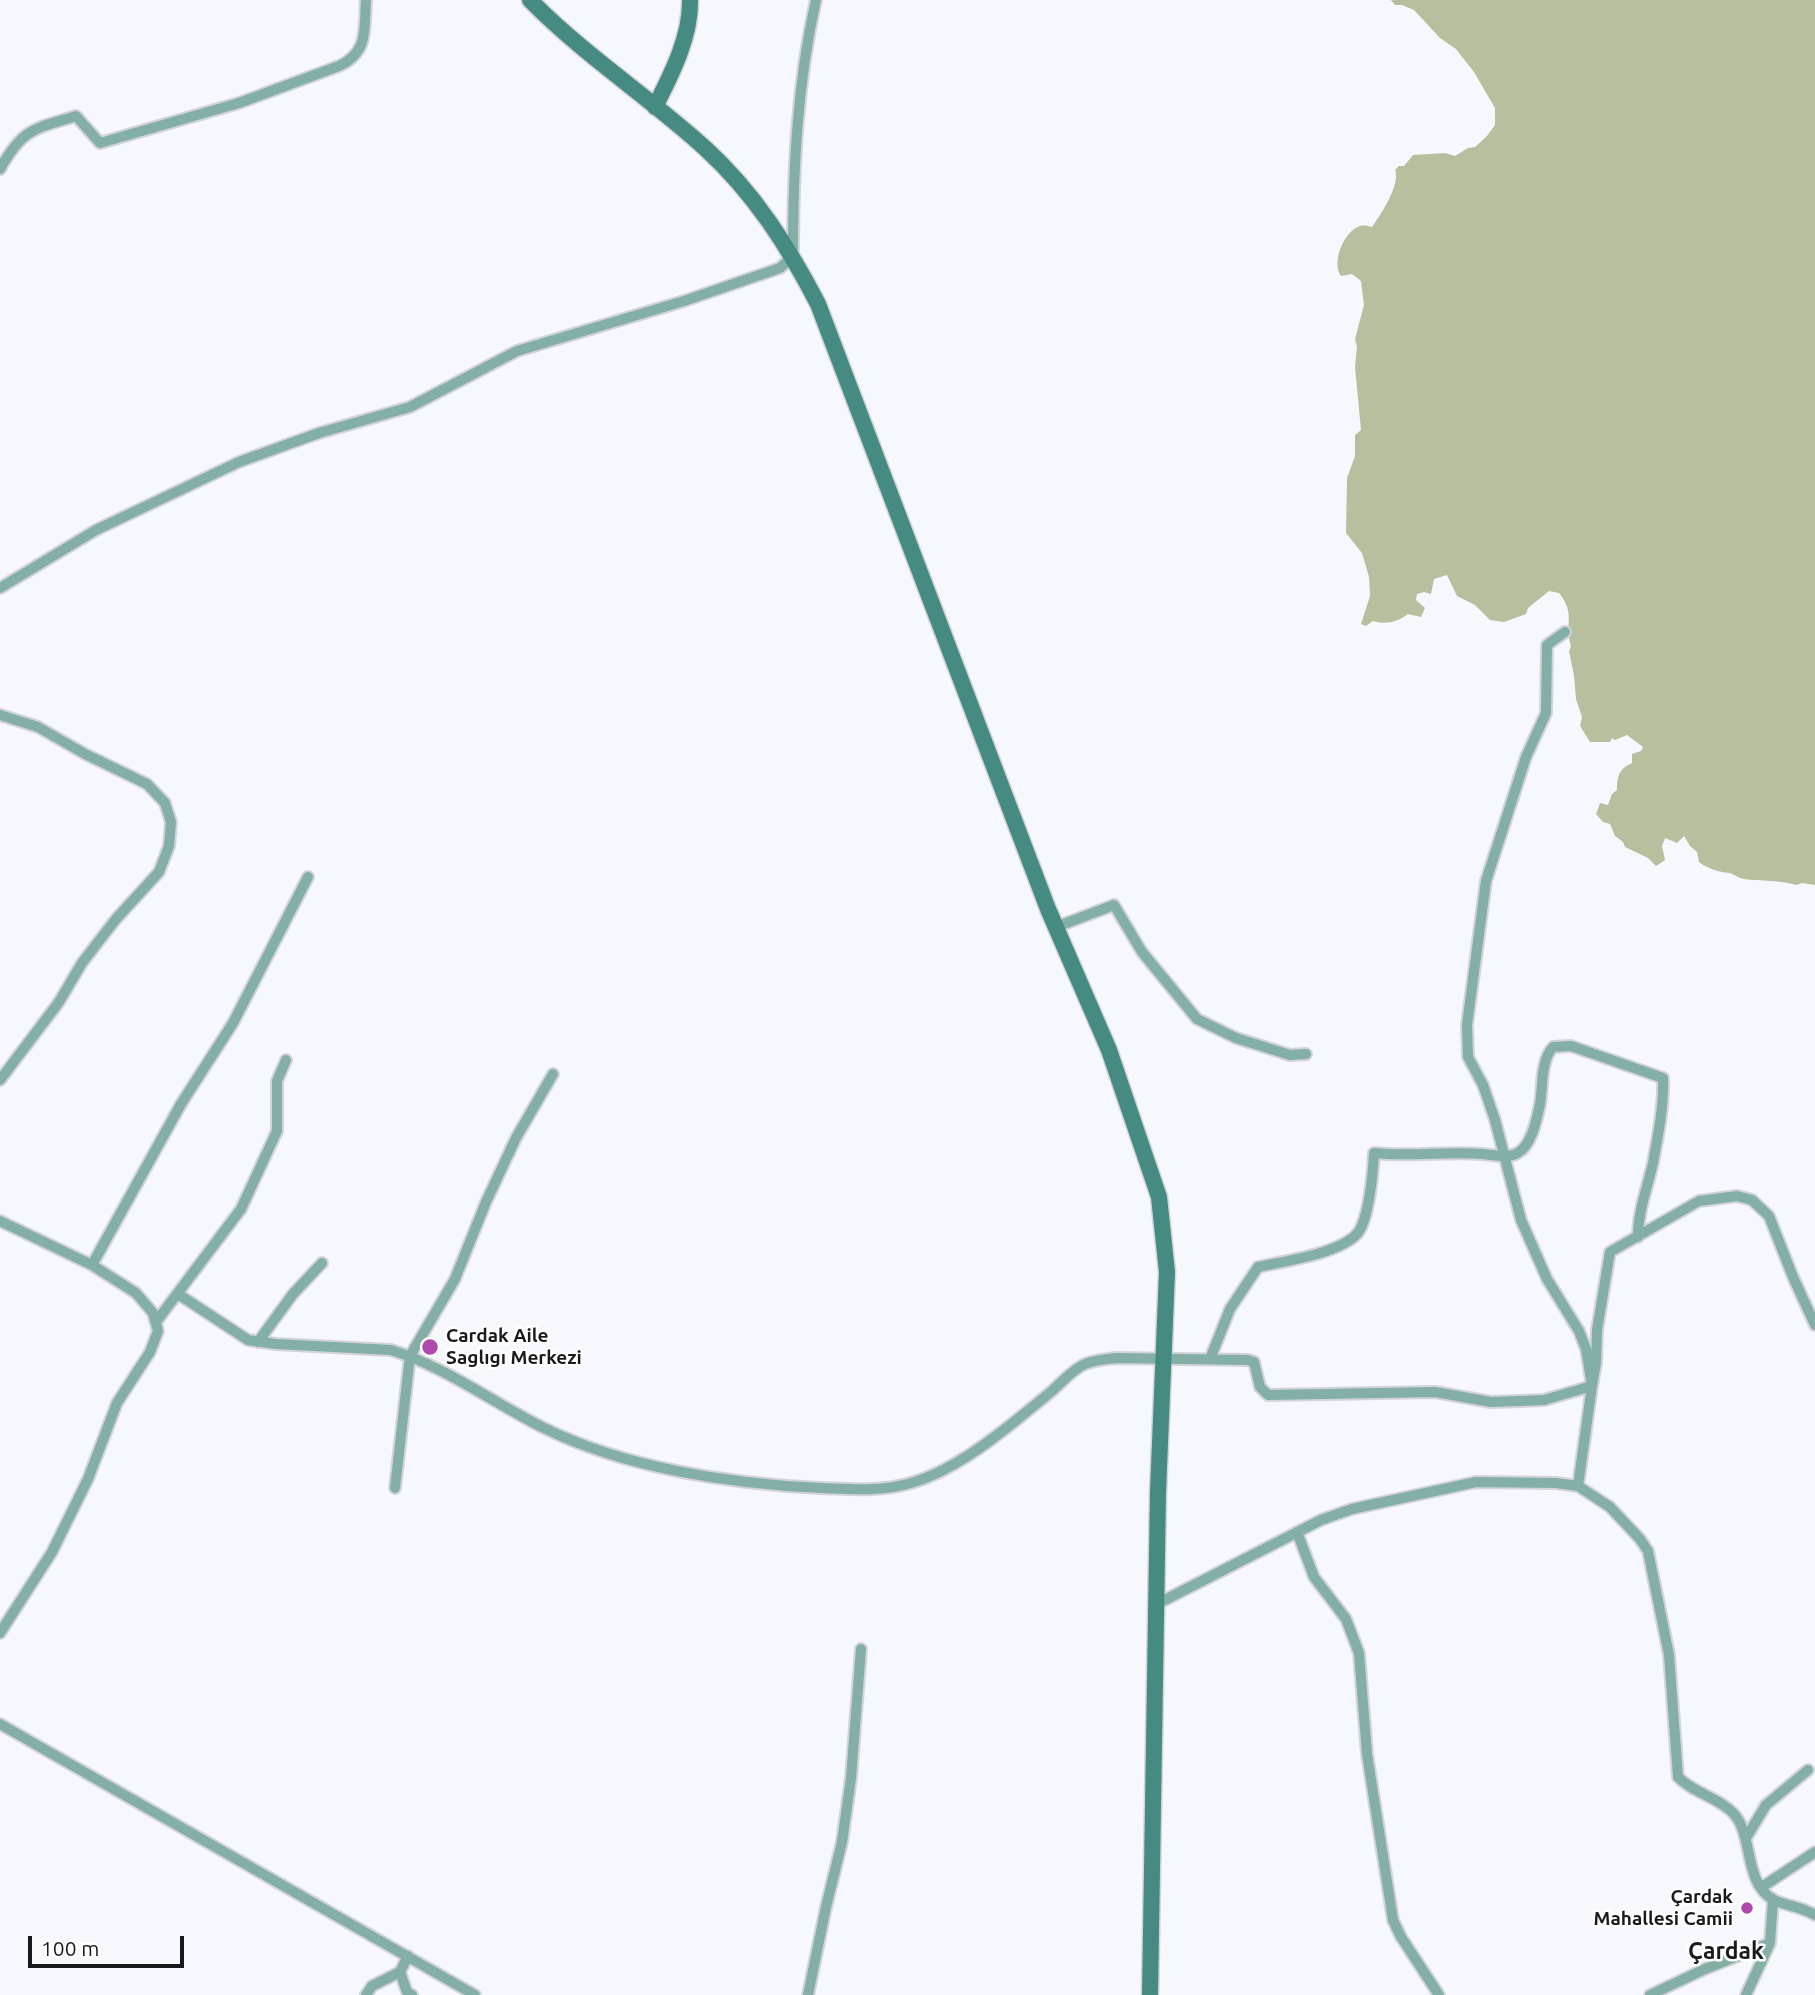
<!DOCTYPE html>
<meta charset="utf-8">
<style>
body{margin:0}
#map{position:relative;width:1815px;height:1995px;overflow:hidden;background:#f6f8fd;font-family:Ubuntu,sans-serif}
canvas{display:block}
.scale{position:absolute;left:28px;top:1936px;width:156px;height:32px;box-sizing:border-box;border:4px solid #191a1c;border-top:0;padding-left:9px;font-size:21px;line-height:24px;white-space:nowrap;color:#191a1c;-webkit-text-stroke:5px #fff;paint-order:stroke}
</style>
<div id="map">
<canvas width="1815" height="1995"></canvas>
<div class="scale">100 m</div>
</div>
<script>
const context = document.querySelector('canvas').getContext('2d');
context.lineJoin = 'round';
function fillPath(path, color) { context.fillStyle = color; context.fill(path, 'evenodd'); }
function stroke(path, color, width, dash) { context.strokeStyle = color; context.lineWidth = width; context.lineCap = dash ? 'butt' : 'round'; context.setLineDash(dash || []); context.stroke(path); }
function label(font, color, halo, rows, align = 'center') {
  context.font = font + ' Ubuntu,sans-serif'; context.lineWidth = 5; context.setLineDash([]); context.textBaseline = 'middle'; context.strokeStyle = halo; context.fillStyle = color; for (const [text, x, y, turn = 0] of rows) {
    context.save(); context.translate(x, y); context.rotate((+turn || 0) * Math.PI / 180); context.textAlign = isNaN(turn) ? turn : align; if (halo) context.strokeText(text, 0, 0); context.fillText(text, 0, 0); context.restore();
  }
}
const forest = new Path2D(`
 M1391,0H1815V885L1802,883L1797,885C1779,880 1761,881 1744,879C1738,878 1734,874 1729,873C1719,872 1708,869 1699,862L1697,852L1690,846L1684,836L1677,843L1665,838L1662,846L1665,860L1656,866L1648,858L1625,847L1623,842L1615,836L1610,824L1603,822L1596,814L1600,803L1608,805L1612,794L1617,790C1617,776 1619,769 1632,763V754L1641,751L1643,747L1627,735L1615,740L1612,738L1610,742H1590L1580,726L1582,717L1576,699L1574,676L1569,651L1571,646C1564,624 1576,614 1559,593L1549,591L1528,608L1526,614L1504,622L1490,620L1475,605L1457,596L1447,575L1434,579L1431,594L1424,592L1417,594L1416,600L1425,608L1421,617L1408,614C1398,622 1385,625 1373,621L1366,626L1361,624L1370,596L1369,577L1362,553L1346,533L1347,478L1355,456V435L1361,430L1355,367L1357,347L1355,339L1364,305L1361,281L1352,274L1341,276C1331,262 1344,231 1360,226C1363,225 1369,226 1372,227C1380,216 1401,184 1395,170L1399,166H1404L1413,155L1445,153L1455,156L1468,148L1475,147L1487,136L1495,125V108L1474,72L1456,49L1440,38L1414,10L1402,5H1395Z`);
const street = new Path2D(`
 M0,169C23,128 34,129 76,116L100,143L239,103L339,66C369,52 364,29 366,0
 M0,588L96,530L239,462L319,433L410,407L517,351L684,301L780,268L793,256C793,170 797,84 816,0
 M1565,632L1547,645L1546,713L1526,757L1486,881L1467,1025L1468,1057L1483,1085L1495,1120L1521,1220L1547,1279L1579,1331L1586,1349L1592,1386L1578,1486
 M0,715L38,727L85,754L147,784L165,803L171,822L169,846L159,872L116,919L82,963L59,1002L0,1080
 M1056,927L1114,905L1142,952L1197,1019L1236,1038L1290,1055L1306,1054
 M0,1221L92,1265L136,1293L153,1313L158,1331L150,1352L117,1403L88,1479L52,1552L0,1633
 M92,1265L181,1104L233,1023L308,877
 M178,1294L248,1340L276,1344L391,1350C446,1367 492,1402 542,1427C624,1468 731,1484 821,1488C851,1489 881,1492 911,1483C950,1472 988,1443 1019,1418C1030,1409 1041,1400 1052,1391C1063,1381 1072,1370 1085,1364C1094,1360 1106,1359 1116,1358L1248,1360L1254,1362L1260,1387L1268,1395L1435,1392L1491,1402L1520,1401L1544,1400L1592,1386L1596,1363L1597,1330L1610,1252L1699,1201L1737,1196L1752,1200L1769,1216L1793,1277L1815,1325
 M156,1322L241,1209L277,1131V1081L286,1060
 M258,1342L293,1294L322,1263
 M1210,1359L1230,1309L1258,1267C1285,1261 1338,1254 1357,1234C1369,1220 1373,1172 1374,1153C1410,1157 1446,1151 1482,1154C1493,1155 1510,1159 1519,1152C1531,1145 1536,1122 1539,1109C1544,1089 1539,1063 1553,1047L1571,1046L1663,1078C1664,1106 1658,1136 1653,1163C1647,1189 1638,1211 1638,1237
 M395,1488L410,1356L455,1279L486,1202L516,1138L553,1074
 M1297,1532L1314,1577L1346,1619L1359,1653L1367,1754L1393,1920L1401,1937L1439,1995
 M1157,1604L1321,1520L1352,1509L1476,1482L1556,1483L1578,1486L1610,1507L1640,1539L1648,1551L1669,1655L1678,1777C1693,1793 1718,1797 1733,1813C1754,1834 1743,1884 1774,1900C1787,1906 1802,1907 1815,1915
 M0,1724L475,1995
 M1746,1838L1766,1805L1808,1770
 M1762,1887L1815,1852
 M408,1956L400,1972L407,1992L412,1995
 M366,1995L372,1986L400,1972
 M808,1995L826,1907L842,1842L851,1778L861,1649
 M1650,1995L1705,1969L1770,1943
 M1746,1995L1770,1943L1773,1899`);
const secondary = new Path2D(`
 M530,0C584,55 649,97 706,149C754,193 788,246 818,304L1048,909L1109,1050L1159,1197L1167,1272L1158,1492L1150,1995
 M655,107C671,75 691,37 690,0`);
const markers = [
 [430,1347,9,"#af49ad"],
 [1747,1908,7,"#af49ad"]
];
const poiNames = [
 ["Cardak Aile",446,1336],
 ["Saglıgı Merkezi",446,1358],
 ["Çardak",1733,1897,"right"],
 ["Mahallesi Camii",1733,1919,"right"]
];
const quarterNames = [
 ["Çardak",1726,1951]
];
fillPath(forest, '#b6c09e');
stroke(street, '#d3d4d9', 14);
stroke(secondary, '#d3d4d9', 19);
stroke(street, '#83afa7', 10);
stroke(secondary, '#458b81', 16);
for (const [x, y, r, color] of markers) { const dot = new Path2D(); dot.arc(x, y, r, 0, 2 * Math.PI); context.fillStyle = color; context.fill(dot); stroke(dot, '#fff', 2.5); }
label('bold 19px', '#191a1c', '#fff', poiNames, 'left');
label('bold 23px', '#191a1c', '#fff', quarterNames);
</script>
